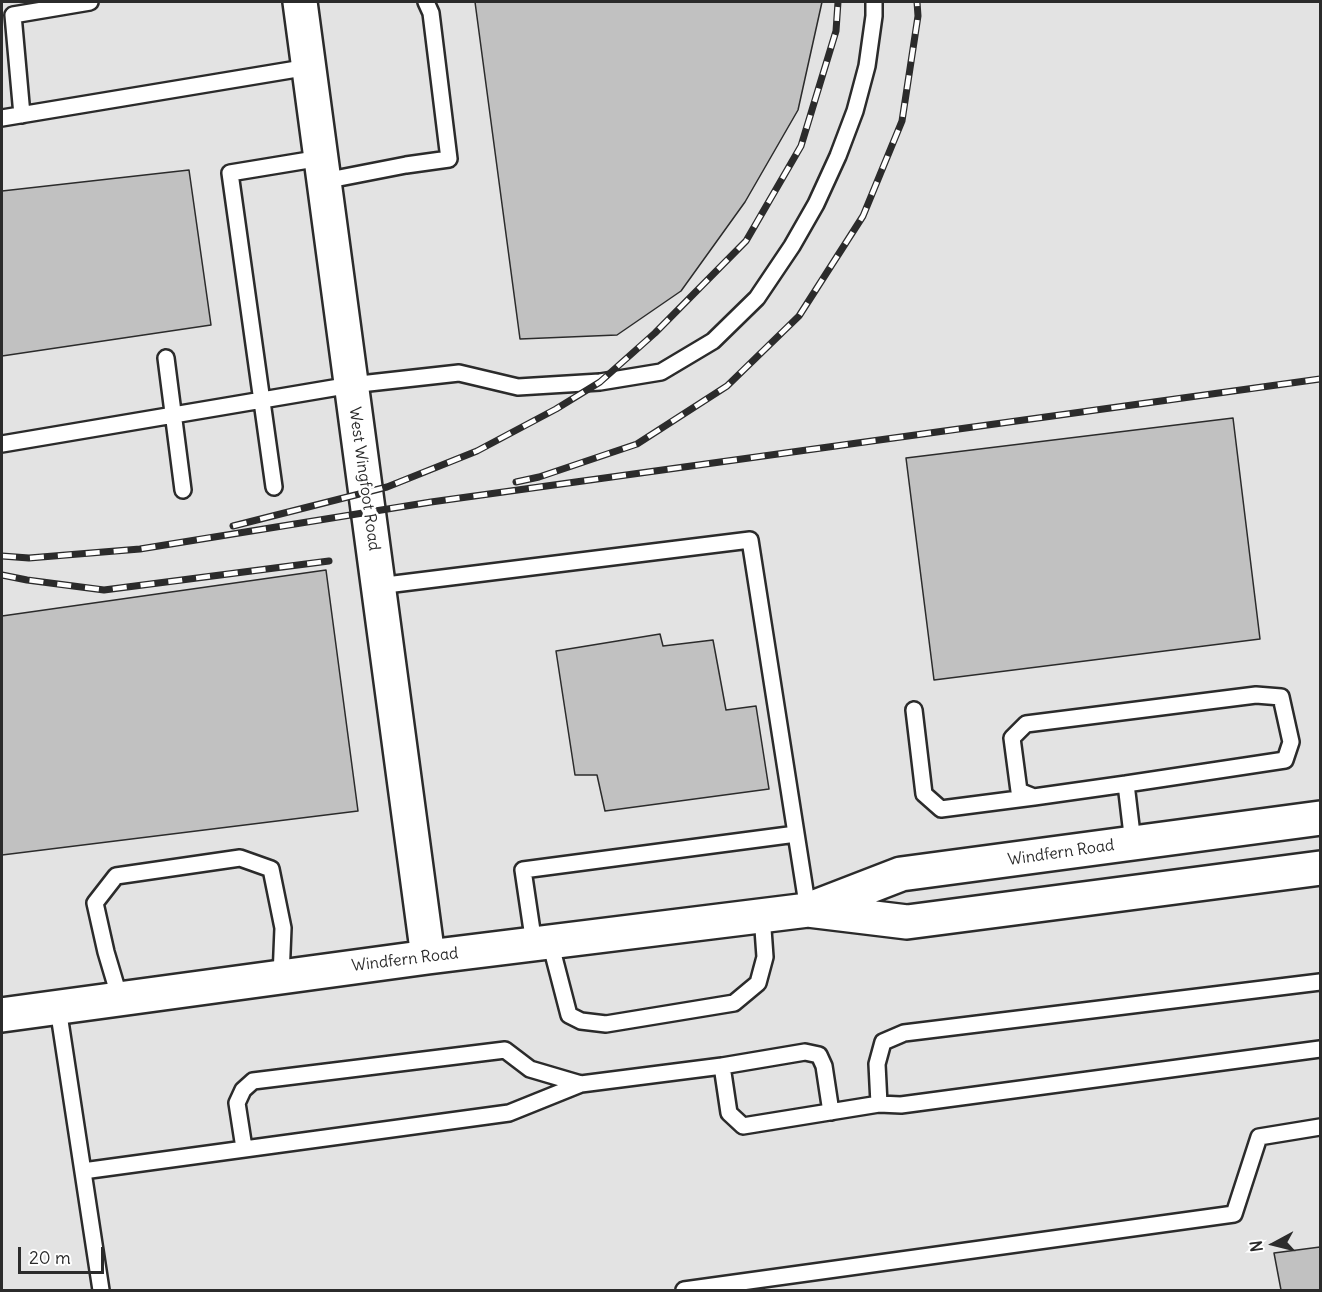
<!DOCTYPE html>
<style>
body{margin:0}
#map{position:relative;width:1322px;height:1292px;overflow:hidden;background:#f2f2f2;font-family:Delius,sans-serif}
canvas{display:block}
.frame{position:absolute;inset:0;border:3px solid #2b2b2b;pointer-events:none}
.north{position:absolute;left:1244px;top:1214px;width:60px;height:60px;-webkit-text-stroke:4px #fff;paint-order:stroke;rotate:263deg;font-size:16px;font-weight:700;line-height:24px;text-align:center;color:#2b2b2b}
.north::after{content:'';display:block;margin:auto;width:21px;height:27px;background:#2b2b2b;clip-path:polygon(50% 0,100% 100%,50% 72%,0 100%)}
.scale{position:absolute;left:18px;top:1247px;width:86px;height:27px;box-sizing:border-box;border:3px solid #2b2b2b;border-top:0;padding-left:8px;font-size:18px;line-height:21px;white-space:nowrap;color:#2b2b2b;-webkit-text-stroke:4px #fff;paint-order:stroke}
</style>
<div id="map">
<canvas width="1322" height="1292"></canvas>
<div class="frame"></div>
<div class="north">N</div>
<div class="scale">20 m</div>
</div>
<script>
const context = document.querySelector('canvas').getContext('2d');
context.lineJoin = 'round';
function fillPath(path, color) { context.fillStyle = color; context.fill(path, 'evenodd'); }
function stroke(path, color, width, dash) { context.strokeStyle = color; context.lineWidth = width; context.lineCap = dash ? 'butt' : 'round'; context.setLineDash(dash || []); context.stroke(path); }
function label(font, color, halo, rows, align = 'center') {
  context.font = font + ' Delius,sans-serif'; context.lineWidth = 5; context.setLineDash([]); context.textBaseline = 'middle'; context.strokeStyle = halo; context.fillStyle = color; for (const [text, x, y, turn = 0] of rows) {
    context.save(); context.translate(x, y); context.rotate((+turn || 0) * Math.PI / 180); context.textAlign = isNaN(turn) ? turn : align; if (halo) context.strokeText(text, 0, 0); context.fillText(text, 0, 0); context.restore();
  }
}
const built = new Path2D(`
 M2,2H1320V1290H2Z`);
const building = new Path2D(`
 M475,2H822L798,110L745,202L681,291L617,335L520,339Z
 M189,170L211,325L2,356V191Z
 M1233,418L1260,639L934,680L906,458Z
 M326,570L358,811L2,855V616Z
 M660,634L663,646L713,640L726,710L756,706L769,789L605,811L597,775H575L556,651Z
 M1320,1247V1290H1281L1274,1253Z`);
const service = new Path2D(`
 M22,115L13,15L90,2
 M2,118L309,67
 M324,181L406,165L449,159L431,13L426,2
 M166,358L183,490
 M2,444L351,385L459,373L518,387L600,382L661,372L713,341L757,298L792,246L816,204L838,156L855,111L867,66L874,16V2
 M274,487L230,173L321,158
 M378,586L750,540L808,910
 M914,710L924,794L941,809L1034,797
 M1126,784L1034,797L1019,791L1012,738L1026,724L1256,695L1281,697L1291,742L1285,760L1126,784L1133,843
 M550,942L569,1015L581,1021L606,1024L734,1003L758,983L765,957L762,915
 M534,944L523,870L796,834
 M120,999L106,952L95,903L116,876L240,858L271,869L283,928L281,977
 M58,1008L101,1290
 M722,1066L805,1052L819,1055L824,1066L831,1112
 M879,1104L877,1064L883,1042L904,1033L1320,982
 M244,1148L237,1103L243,1090L253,1081L505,1050L530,1069L581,1084
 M83,1171L509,1113L581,1084L722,1066L729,1113L743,1126L879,1104L901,1105L1320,1049
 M684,1290L1234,1214L1259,1137L1320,1127`);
const tertiary = new Path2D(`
 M300,2L428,957
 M813,908L901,874L1320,818
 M2,1015L428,957L808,910L907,922L1320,868`);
const rail = new Path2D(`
 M516,482L539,477L637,444L727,386L799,316L863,216L902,121L918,16L917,2
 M233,526L387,487L477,451L556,409L600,382L655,333L746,241L801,146L836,31L838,2
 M2,556L29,558L140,549L431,502L1320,379
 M2,575L27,580L104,590L329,561`);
const streetNames = [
 ["West Wingfoot Road",364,479,82],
 ["Windfern Road",1061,853,-8],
 ["Windfern Road",405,960,-7]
];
fillPath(built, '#e3e3e3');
fillPath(building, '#c1c1c1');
stroke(building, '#2b2b2b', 1.5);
stroke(service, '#2b2b2b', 20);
stroke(tertiary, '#2b2b2b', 38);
stroke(service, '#fff', 15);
stroke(tertiary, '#fff', 33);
stroke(rail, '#2b2b2b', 7);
stroke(rail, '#fff', 4.5, [14]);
label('16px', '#2b2b2b', '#fff', streetNames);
</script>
